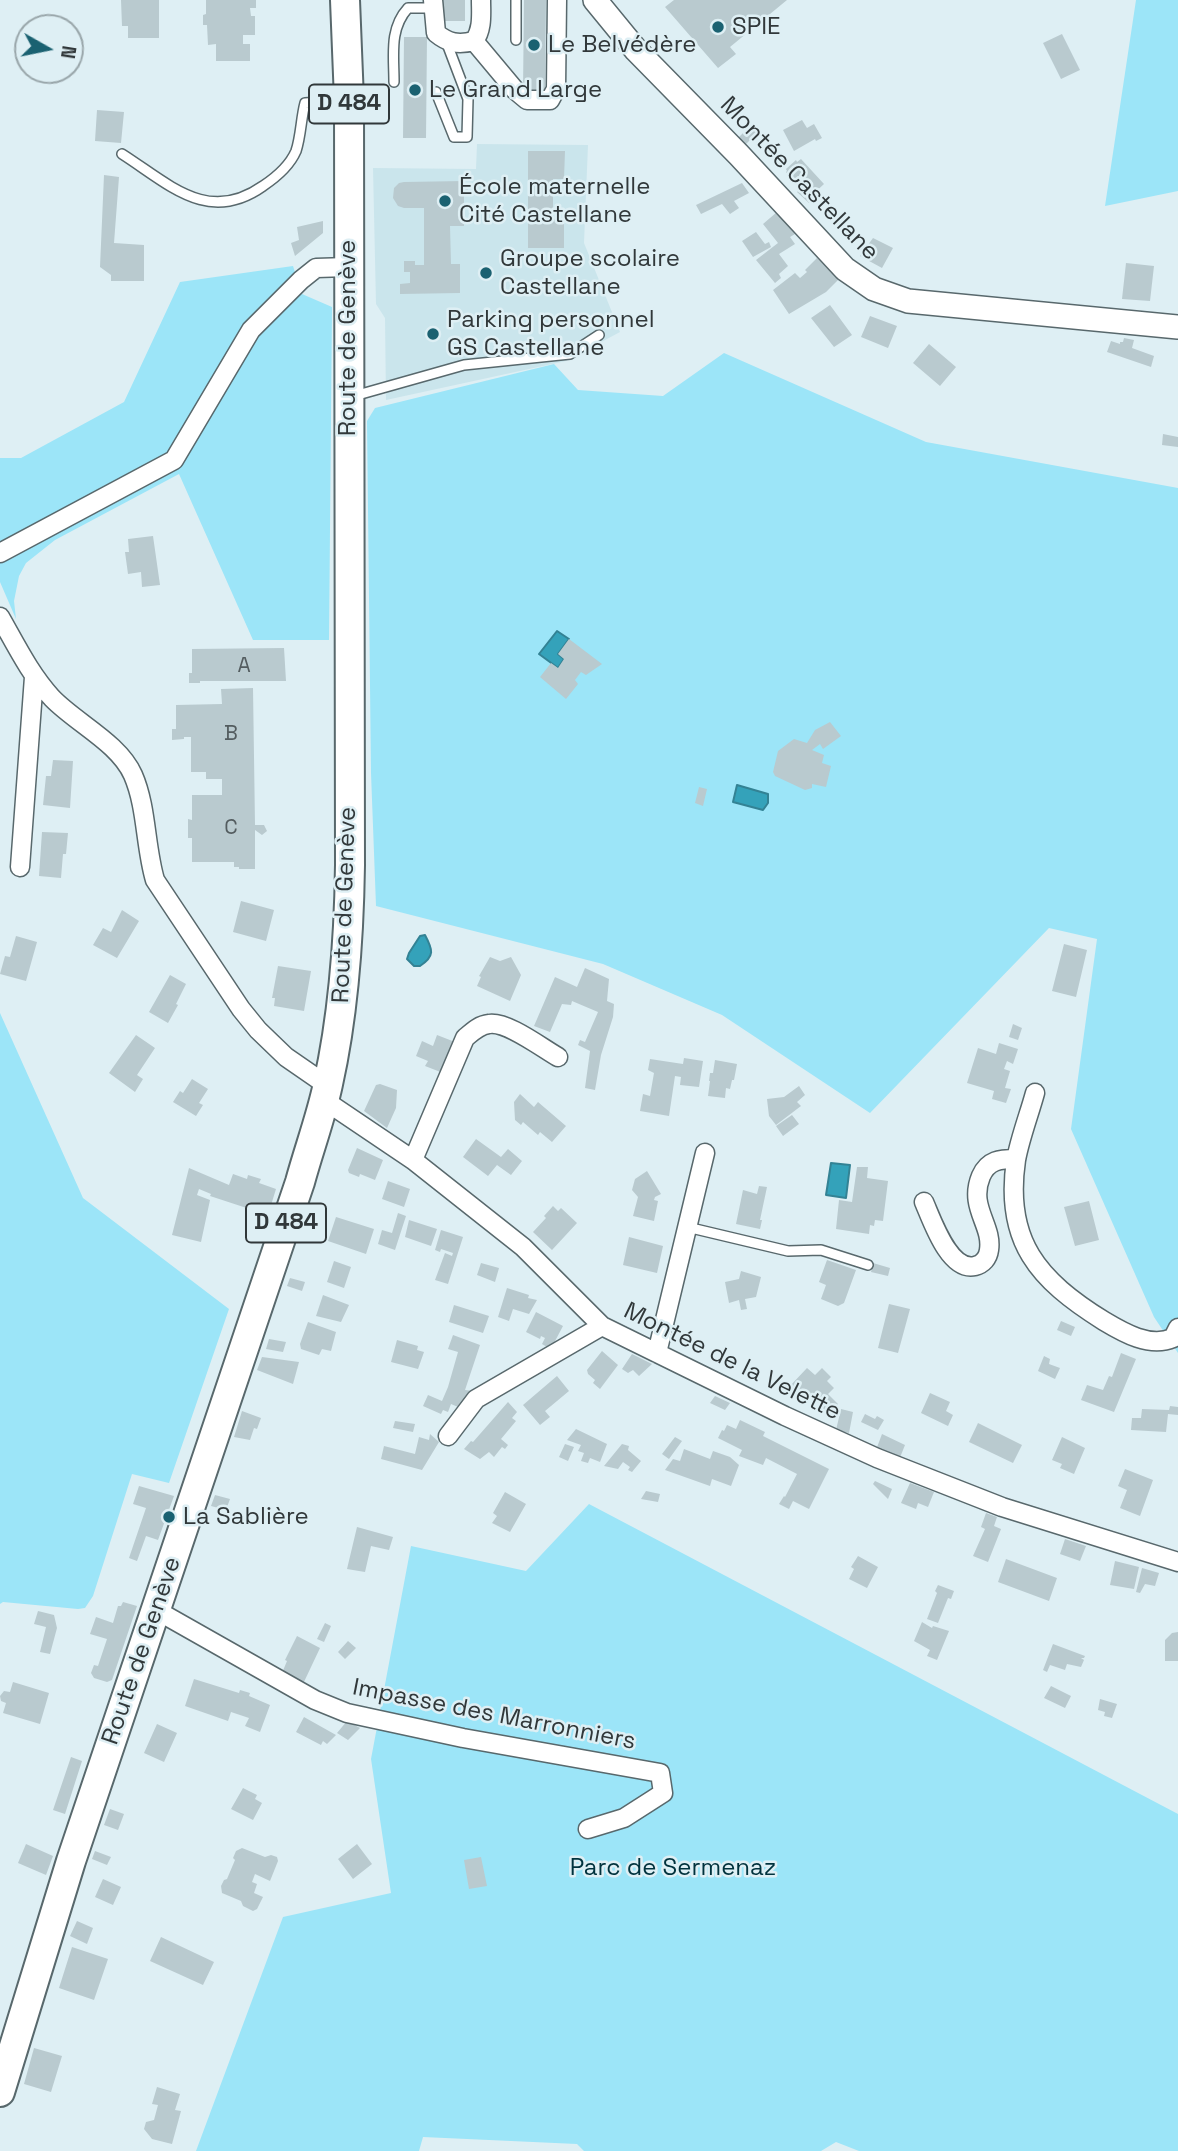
<!DOCTYPE html>
<meta charset="utf-8">
<style>
body{margin:0}
#map{position:relative;width:1178px;height:2151px;overflow:hidden;background:#deeff4;font-family:"Space Grotesk",sans-serif}
canvas{display:block}
.north{position:absolute;left:14px;top:14px;width:70px;height:70px;box-sizing:border-box;background:#deeff4;border:2px solid #99a6aa;border-radius:50%;rotate:99deg;font-size:19px;font-weight:700;line-height:28px;text-align:center;color:#31383a}
.north::after{content:'';display:block;margin:auto;width:24px;height:32px;background:#1a6171;clip-path:polygon(50% 0,100% 100%,50% 72%,0 100%)}
</style>
<div id="map">
<canvas width="1178" height="2151"></canvas>
<div class="north">N</div>
</div>
<script>
const context = document.querySelector('canvas').getContext('2d');
context.lineJoin = 'round';
function fillPath(path, color) { context.fillStyle = color; context.fill(path, 'evenodd'); }
function stroke(path, color, width, dash) { context.strokeStyle = color; context.lineWidth = width; context.lineCap = dash ? 'butt' : 'round'; context.setLineDash(dash || []); context.stroke(path); }
function label(font, color, halo, rows, align = 'center') {
  context.font = font + ' "Space Grotesk",sans-serif'; context.lineWidth = 5; context.setLineDash([]); context.textBaseline = 'middle'; context.strokeStyle = halo; context.fillStyle = color; for (const [text, x, y, turn = 0] of rows) {
    context.save(); context.translate(x, y); context.rotate((+turn || 0) * Math.PI / 180); context.textAlign = isNaN(turn) ? turn : align; if (halo) context.strokeText(text, 0, 0); context.fillText(text, 0, 0); context.restore();
  }
}
const built = new Path2D(`
 M477,144L588,145L584,243L620,332L566,361L386,400L385,318L376,304L373,168L476,169Z`);
const green = new Path2D(`
 M1136,0H1178V191L1105,206Z
 M293,266L302,294L332,307L329,640H253L179,474L55,540L26,563L19,576L14,601L16,619L0,582V458H21L124,402L180,282Z
 M724,353L926,442L1178,488V1353L1154,1317L1071,1129L1097,939L1049,928L870,1113L722,1015L603,964L376,906L371,773L367,421L375,408L554,364L578,390L663,396Z
 M0,1013L83,1198L229,1309L169,1483L132,1474L93,1596L85,1608L78,1609L3,1602L0,1604Z
 M589,1504L1178,1814V2151H859L836,2142L821,2151H584L577,2144L423,2137L419,2151H196L283,1917L391,1893L371,1759L411,1546L526,1571Z`);
const water = new Path2D(`
 M557,631L569,639L558,654L564,659L558,668L539,654Z
 M737,785L768,794V803L763,810L733,802Z
 M425,935C433,950 435,956 420,966H414L407,959L409,953L420,936Z
 M831,1163L850,1165L846,1198L826,1195Z`);
const building = new Path2D(`
 M121,0H159V38H128V26H122Z
 M206,0H256V8H250L251,16H255V35H243V44H250V61H216V44L208,45L207,25H203V15L206,14Z
 M442,0H465V21H442Z
 M524,0H546L545,91H523Z
 M674,0H787L730,47L736,54L718,68L665,7Z
 M1062,34L1080,70L1061,79L1043,43Z
 M404,37H427L426,138H403Z
 M97,110L124,112L121,143L95,141Z
 M802,120L807,128L814,124L822,138L816,141L815,139L794,151L783,130Z
 M750,126L757,133L744,146L737,139Z
 M528,151H565L564,179H553V219H564V248H528Z
 M801,159L824,184L809,198L811,201L809,203L797,192L800,189L786,172L787,171L786,169L796,160L797,162Z
 M104,175L119,177L114,243L144,245V281H111V275L100,267Z
 M464,181V187H468V191L464,192V226H450L451,264H460V293L400,294V284L410,283V272H404V261H415V265H424V208H404L398,206L393,198L394,188L399,183L404,182Z
 M742,183L749,193L734,201L739,208L730,214L722,204L701,214L696,205Z
 M777,212L795,234L790,237L795,244L779,254L788,266L779,274L781,278L775,283L756,260L778,243L763,224Z
 M323,221V233L295,256L291,243L299,240L297,227Z
 M756,232L765,244L769,242L771,247L753,257L742,241Z
 M873,238L893,248L882,268L860,256Z
 M817,258L838,280L826,292L789,314L773,290L795,273L800,278L807,272L805,270Z
 M1126,263L1154,266L1150,301L1122,299Z
 M830,305L852,335L834,347L811,318Z
 M870,316L897,326L888,348L861,337Z
 M1124,338L1134,340L1132,348L1154,356L1151,367L1107,352L1111,341L1120,344V342H1123Z
 M929,344L956,367L940,386L913,363Z
 M1163,434L1178,437V447L1162,445Z
 M153,536L160,585L142,587L141,572L128,574L125,552H129L128,539Z
 M569,639L602,664L586,675L581,672L575,680L578,684L566,699L540,677L551,663L558,668L564,659L558,654Z
 M284,648L286,681H200V683H189V673H192V649Z
 M253,688L255,825H264L267,831L262,835L255,830V869H239V867H234V862H192V838H188V819L192,820V795H222V779H206V772H191V737H184V739L172,740V729H176V705L222,704L221,689Z
 M830,722L841,736L823,749L820,744L812,750L824,755L822,763L831,766L826,787L812,784V788L805,790L775,776L773,772L778,751L794,739L807,743L815,730Z
 M53,760L73,761L70,808L43,805L46,776H51Z
 M699,787L707,789L703,806L695,803Z
 M42,832L68,833L66,854H63L61,878L39,876Z
 M241,901L274,910L266,941L233,932Z
 M122,910L139,921L117,958L93,945L103,928L111,932Z
 M16,936L37,942L26,981L0,974L5,956L10,957Z
 M1064,944L1087,950L1076,997L1052,991Z
 M490,957L500,961L511,957L521,975L510,1001L477,986L481,977L479,976Z
 M278,966L311,971L304,1011L274,1006L275,998H272Z
 M585,968L609,979L607,1001L614,1004L613,1017L601,1055L595,1090L585,1088L590,1051L578,1045L580,1040L585,1042L598,1012L572,1001L571,1005L562,1004L550,1032L534,1026L555,977L577,987Z
 M170,975L186,984L176,1004L178,1005L168,1023L149,1012Z
 M1013,1024L1022,1028L1018,1040L1009,1037Z
 M136,1035L155,1048L137,1075L143,1079L135,1092L109,1073Z
 M437,1035L455,1042L443,1073L425,1066L428,1061L416,1056L422,1041L433,1046Z
 M999,1043L1018,1049L1013,1064L1007,1061L1004,1069L1010,1071L1005,1088L1011,1089L1006,1103L992,1099L994,1091L967,1083L978,1048L996,1054Z
 M684,1058L703,1061L699,1087L680,1085L681,1077L675,1076L669,1116L640,1111L643,1094L650,1096L654,1073L648,1070L650,1059L683,1064Z
 M715,1060L737,1064L734,1080H732L730,1089L726,1088L725,1098L708,1096L710,1081H709L710,1073H713Z
 M192,1079L208,1089L199,1103L203,1105L196,1116L173,1102L180,1091L183,1093Z
 M380,1084L397,1090L396,1108L387,1128L364,1111L376,1085Z
 M799,1086L805,1095L797,1102L801,1106L776,1125L769,1116L767,1099L784,1097Z
 M520,1094L534,1107L538,1102L566,1126L552,1142L540,1132L538,1135L523,1122L521,1125L515,1120L514,1102Z
 M792,1115L799,1124L783,1136L776,1126Z
 M476,1139L501,1157L508,1149L522,1161L511,1175L497,1165L488,1176L463,1157Z
 M357,1148L383,1160L375,1180L360,1174L359,1177L349,1173L348,1170Z
 M857,1167H868L867,1178L888,1181L883,1221L875,1220L874,1226L870,1225L869,1234L836,1229L839,1200L852,1202Z
 M189,1168L229,1185L233,1174L247,1179L248,1175L261,1179L259,1183L276,1189L268,1215L210,1196L211,1194L199,1189L197,1195L210,1200L201,1242L172,1235Z
 M647,1171L661,1194L655,1197L654,1200L658,1201L654,1221L633,1216L638,1197L632,1190L635,1179Z
 M388,1181L410,1189L404,1207L382,1199Z
 M759,1186L767,1187L760,1220H762L760,1229L736,1224L743,1190L757,1194Z
 M1089,1201L1099,1240L1075,1246L1064,1207Z
 M553,1206L558,1211L561,1208L577,1223L552,1250L533,1232L546,1218L544,1216Z
 M398,1213L406,1216L395,1250L378,1244L382,1230L392,1233Z
 M336,1217L374,1229L366,1254L328,1241Z
 M409,1220L437,1229L431,1246L405,1237Z
 M441,1230L463,1237L448,1284L435,1280L445,1253L452,1256L453,1253L441,1249L440,1252L435,1250Z
 M629,1237L663,1246L657,1273L623,1265Z
 M827,1260L856,1270L844,1303L838,1306L821,1299L826,1285L819,1282Z
 M334,1261L351,1267L344,1288L327,1282Z
 M481,1263L499,1268L495,1282L477,1275Z
 M873,1263L890,1268L888,1276L871,1272Z
 M741,1271L761,1277L756,1297L745,1299L747,1309L741,1310L739,1300L729,1303L725,1282L739,1279Z
 M290,1278L305,1282L302,1291L287,1286Z
 M507,1288L529,1295L528,1298L537,1300L529,1314L513,1309L509,1321L498,1317Z
 M323,1295L349,1305L341,1322L316,1316Z
 M889,1304L910,1309L898,1353L878,1348Z
 M454,1305L489,1316L483,1333L449,1322Z
 M536,1312L563,1326L554,1343L547,1347L542,1344L545,1338L541,1336L540,1339L526,1332Z
 M1061,1321L1075,1327L1071,1336L1057,1330Z
 M308,1322L336,1332L331,1351L322,1349L319,1355L301,1349L300,1344Z
 M453,1335L480,1345L465,1390L474,1391L464,1405L460,1403L458,1407L451,1404L448,1412L443,1410L441,1414L423,1406L428,1395L442,1401L448,1387L458,1352L448,1349Z
 M269,1339L286,1342L283,1352L266,1349Z
 M397,1340L418,1346L417,1350L424,1352L418,1369L391,1362Z
 M602,1351L618,1365L600,1389L593,1383L595,1380L588,1374L587,1370Z
 M1121,1353L1136,1359L1114,1412L1081,1400L1087,1385L1103,1390L1109,1376L1112,1377Z
 M632,1354L652,1364L639,1376L633,1370L628,1373L622,1369Z
 M1044,1356L1050,1359L1049,1364L1060,1368L1055,1379L1038,1371Z
 M262,1357L299,1362L293,1384L257,1370Z
 M807,1368L815,1375L822,1368L831,1377L827,1381L834,1388L828,1394L838,1404L829,1414L806,1391L801,1396L790,1386Z
 M557,1376L569,1391L545,1411L550,1417L540,1425L523,1405Z
 M930,1393L950,1402L946,1411L953,1415L948,1426L921,1413Z
 M715,1396L730,1403L725,1410L710,1403Z
 M508,1402L517,1412L512,1418L516,1421L501,1439L508,1445L505,1449L502,1447L494,1457L489,1452L480,1459L464,1449L471,1441L473,1442Z
 M1170,1406L1178,1407V1415L1168,1414L1166,1432L1131,1430L1132,1418H1141L1142,1409L1169,1410Z
 M841,1409L853,1412L849,1433L836,1430Z
 M242,1411L261,1418L257,1429L254,1428L250,1440L234,1437Z
 M865,1414L875,1419L877,1416L884,1420L878,1430L861,1422Z
 M740,1420L765,1432L763,1436L829,1469L809,1509L793,1501L789,1509L779,1504L784,1496L785,1497L797,1474L766,1458L763,1465L739,1456L742,1450L718,1438L722,1430L724,1431L727,1425L736,1429Z
 M395,1421L415,1424L413,1432L393,1428Z
 M978,1423L1022,1445L1013,1463L969,1442Z
 M576,1429L607,1444L600,1462L590,1458L588,1463L581,1461L584,1453L578,1451L581,1445L567,1440Z
 M430,1434L439,1442L422,1470L381,1459L384,1446L415,1454L419,1437L429,1440Z
 M882,1434L905,1445L899,1460L876,1450Z
 M675,1437L682,1441L669,1459L662,1454Z
 M1062,1437L1085,1448L1074,1474L1060,1468L1062,1464L1052,1460Z
 M565,1444L574,1447L568,1461L559,1457Z
 M622,1444L629,1446L628,1450L641,1461L632,1472L628,1470L630,1467L623,1462L618,1469L604,1466Z
 M684,1449L710,1459L713,1451L730,1457L739,1465L731,1486L712,1479L710,1486L665,1470L673,1459L680,1461Z
 M1125,1469L1153,1480L1140,1516L1120,1508L1127,1490L1118,1486Z
 M875,1481L892,1489L888,1499L873,1484Z
 M910,1483L934,1492L928,1507L918,1503L916,1509L901,1503Z
 M139,1486L174,1496L158,1540L146,1536L137,1561L129,1558L146,1508L133,1504Z
 M646,1491L660,1494L658,1502L641,1499Z
 M505,1492L526,1504L510,1532L492,1523L497,1516L493,1513Z
 M215,1495L230,1499L226,1510L211,1506Z
 M986,1513L997,1517L994,1526L1001,1529L988,1562L973,1556L985,1529L981,1527Z
 M357,1527L393,1537L389,1550L371,1546L365,1572L347,1569Z
 M1065,1539L1086,1546L1080,1561L1060,1554Z
 M858,1556L878,1567L867,1588L849,1579L854,1569L851,1567Z
 M1006,1559L1057,1578L1049,1601L998,1582Z
 M1115,1561L1139,1567L1134,1589L1110,1585Z
 M1142,1568L1159,1573L1155,1586L1145,1584L1140,1593L1136,1592Z
 M938,1585L954,1591L951,1599L948,1598L938,1623L927,1619L937,1593L935,1591Z
 M123,1602L137,1606L112,1680L107,1682L94,1678L91,1673L94,1665L98,1666L107,1639L90,1634L96,1617L113,1623L118,1606H121Z
 M38,1611L54,1615L57,1628L50,1654L40,1652L46,1627L34,1624Z
 M922,1622L932,1628L933,1626L949,1631L937,1660L927,1656L930,1650L914,1641Z
 M325,1623L331,1626L324,1642L317,1639Z
 M1178,1632V1661H1165V1640L1172,1633Z
 M297,1636L320,1648L303,1684L282,1673L287,1661L285,1660Z
 M348,1641L356,1648L345,1659L338,1652Z
 M1053,1644L1085,1656L1084,1658H1081L1084,1660L1081,1667L1067,1664L1065,1670L1050,1665L1047,1672L1043,1670Z
 M194,1679L239,1693L240,1690L250,1693L249,1696L270,1705L260,1732L245,1726L249,1718L231,1712L228,1721L185,1706Z
 M13,1682L49,1693L40,1724L3,1713L6,1703L1,1701L0,1696L4,1691L10,1692Z
 M1051,1686L1071,1696L1065,1708L1044,1698Z
 M1100,1699L1117,1704L1112,1718L1104,1716L1105,1712L1098,1710Z
 M304,1717L336,1735L327,1744L323,1741L321,1745L296,1732Z
 M347,1721L360,1728L348,1740L337,1733Z
 M157,1724L177,1733L164,1762L144,1753Z
 M71,1757L82,1761L65,1814L53,1810Z
 M243,1788L257,1795L255,1799L262,1803L253,1820L231,1809Z
 M110,1809L124,1814L118,1830L104,1825Z
 M26,1844L53,1856L46,1875L18,1863Z
 M357,1844L372,1864L353,1879L338,1859Z
 M242,1848L265,1857L271,1855L277,1857L278,1861L270,1881L255,1874L252,1882L257,1884L254,1893L263,1897L257,1909L253,1911L243,1906L241,1901L222,1893L221,1886L224,1880L227,1879L235,1860L233,1858L236,1851Z
 M95,1851L111,1857L107,1865L92,1859Z
 M481,1857L487,1886L469,1889L464,1860Z
 M103,1879L121,1887L113,1905L95,1897Z
 M77,1921L93,1928L87,1944L70,1936Z
 M161,1937L214,1962L203,1985L150,1961Z
 M72,1947L108,1959L94,2000L59,1988Z
 M34,2048L62,2056L51,2092L24,2084Z
 M157,2087L180,2094L175,2110L181,2111L172,2144L152,2139L144,2129L146,2122L154,2120L158,2105L152,2104Z`);
const service = new Path2D(`
 M516,40V0
 M394,82C394,55 389,29 408,8H433
 M436,92L454,137H467L468,99L446,41
 M122,154C169,184 208,225 263,186C275,178 290,165 296,151C301,136 301,118 305,103L347,100
 M354,396L464,365L570,354L599,335
 M687,1227L788,1251L821,1250L868,1265`);
const minor = new Path2D(`
 M433,0L436,33C448,43 458,45 474,41C483,29 481,14 481,0
 M474,41L515,90L527,100H550L556,89L557,0
 M0,553L174,460L251,330L301,280L316,268L348,267
 M0,617C16,645 30,674 52,698C76,723 119,743 133,775C147,807 145,846 155,880L241,1009L258,1030L286,1057L328,1086
 M20,867L34,677
 M1035,1093C1029,1115 1020,1138 1016,1160C1004,1241 1038,1280 1104,1321C1124,1333 1150,1348 1173,1338L1178,1328
 M324,1100L413,1160L523,1247L602,1326L785,1416L877,1458L1002,1507L1178,1562
 M413,1160L465,1038C472,1032 479,1025 489,1024C507,1021 542,1048 558,1057
 M924,1202C932,1220 949,1272 975,1266C983,1264 988,1258 989,1250C993,1225 968,1207 981,1176C988,1160 1000,1159 1016,1159
 M657,1353L705,1153
 M448,1436L476,1399L602,1326
 M156,1610L315,1700L347,1713L463,1738L660,1773L663,1793L624,1818L588,1829`);
const tertiary = new Path2D(`
 M595,0L636,50L739,155L845,269L874,289L908,301L1178,327`);
const primary = new Path2D(`
 M0,2092L71,1861L300,1182C309,1149 321,1117 328,1084C344,1012 349,938 350,865L349,100L345,0`);
const markers = [
 [718,27,7,"#1a6171"],
 [534,45,7,"#1a6171"],
 [415,90,7,"#1a6171"],
 [445,201,7,"#1a6171"],
 [486,273,7,"#1a6171"],
 [433,334,7,"#1a6171"],
 [169,1517,7,"#1a6171"]
];
const numberNames = [
 ["A",244,666],
 ["B",231,734],
 ["C",231,828]
];
const shields = [
 [349,104,80],
 [286,1223,80]
];
const shieldNames = [
 ["D 484",349,104],
 ["D 484",286,1223]
];
const poiNames = [
 ["SPIE",732,27],
 ["Le Belvédère",548,45],
 ["Le Grand Large",429,90],
 ["École maternelle",459,187],
 ["Cité Castellane",459,215],
 ["Groupe scolaire",500,259],
 ["Castellane",500,287],
 ["Parking personnel",447,320],
 ["GS Castellane",447,348],
 ["La Sablière",183,1517]
];
const streetNames = [
 ["Montée Castellane",799,179,46],
 ["Route de Genève",348,338,-90],
 ["Route de Genève",345,905,-88],
 ["Montée de la Velette",732,1362,26],
 ["Route de Genève",142,1651,-71],
 ["Impasse des Marronniers",494,1715,11]
];
const parkNames = [
 ["Parc de Sermenaz",673,1868]
];
fillPath(built, '#cae5ec');
fillPath(green, '#9ce5f8');
fillPath(water, '#34a2ba');
stroke(water, '#338294', 2);
fillPath(building, '#b9cacf');
stroke(service, '#58686c', 12);
stroke(minor, '#58686c', 21);
stroke(tertiary, '#58686c', 26);
stroke(primary, '#58686c', 32);
stroke(service, '#fff', 9);
stroke(minor, '#fff', 18);
stroke(tertiary, '#fff', 23);
stroke(primary, '#fff', 28);
for (const [x, y, r, color] of markers) { const dot = new Path2D(); dot.arc(x, y, r, 0, 2 * Math.PI); context.fillStyle = color; context.fill(dot); stroke(dot, '#deeff4', 2.5); }
label('21px', '#535c5f', null, numberNames);
for (const [x, y, w] of shields) { const box = new Path2D(); box.roundRect(x - w / 2, y - 19.5, w, 39, 5); context.fillStyle = '#deeff4'; context.fill(box); stroke(box, '#31383a', 2); }
label('bold 23px', '#31383a', null, shieldNames);
label('24px', '#31383a', '#deeff4', poiNames, 'left');
label('24px', '#31383a', '#deeff4', streetNames);
label('24px', '#00323d', '#deeff4', parkNames);
</script>
